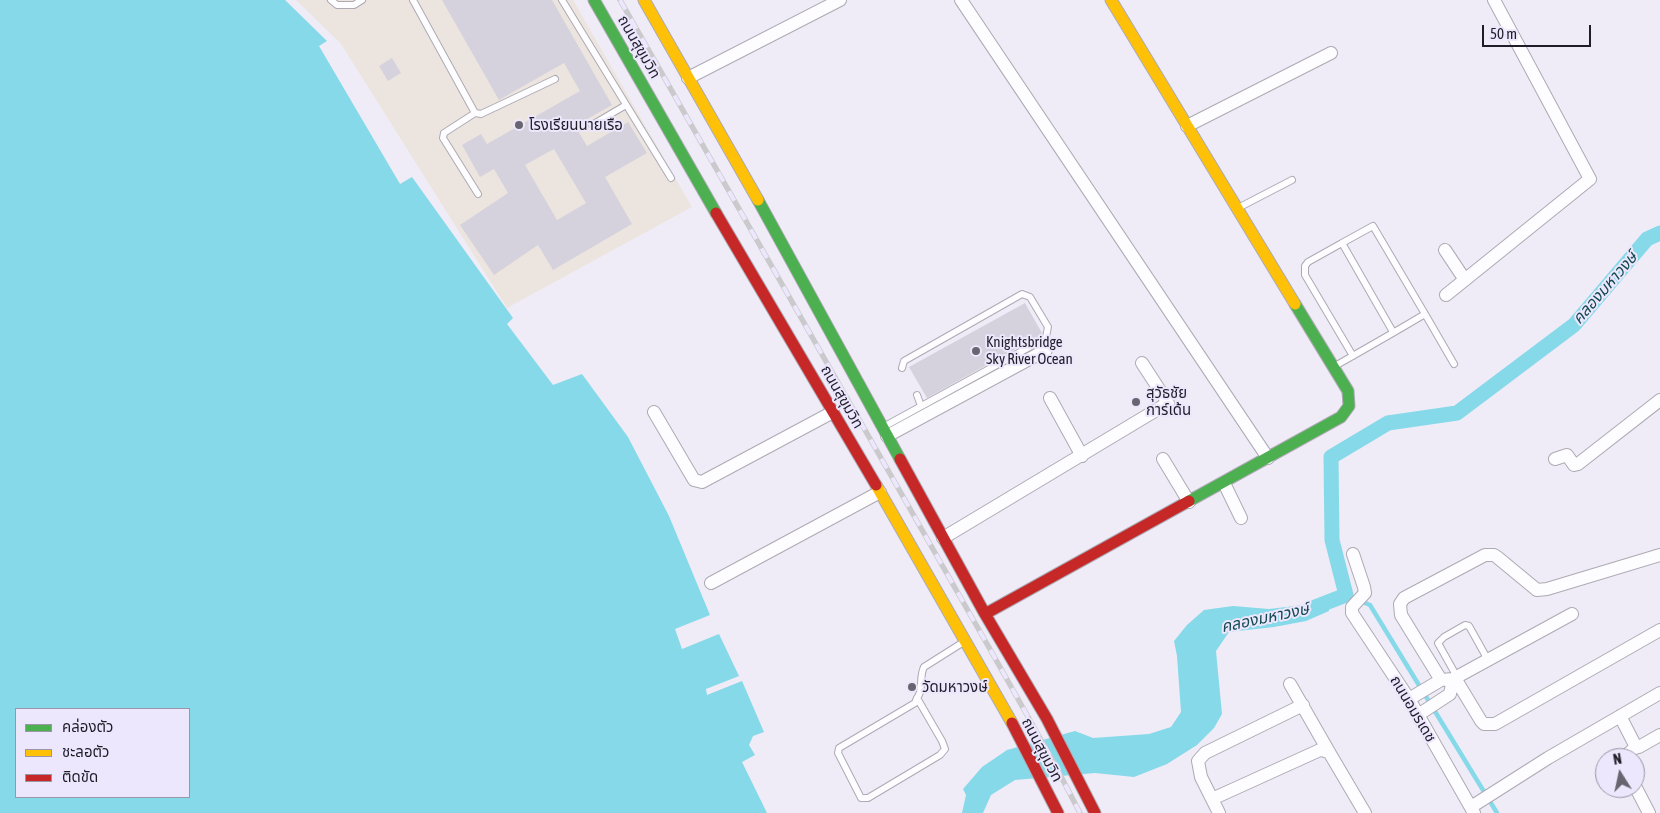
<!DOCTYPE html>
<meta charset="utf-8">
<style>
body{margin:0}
#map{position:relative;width:1660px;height:813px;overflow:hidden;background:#efecf7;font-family:"Asap Condensed","Noto Sans Thai",sans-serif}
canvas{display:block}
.legend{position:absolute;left:15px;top:708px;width:175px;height:90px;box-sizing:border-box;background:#ece7fc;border:1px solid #9a96a8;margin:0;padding:6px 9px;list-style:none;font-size:15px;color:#201d29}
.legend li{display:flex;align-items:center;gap:10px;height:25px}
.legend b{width:25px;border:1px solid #9a96a8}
.north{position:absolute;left:1595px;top:748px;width:50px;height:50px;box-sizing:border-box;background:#ece7fc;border:1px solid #9a96a8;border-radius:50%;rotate:350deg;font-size:14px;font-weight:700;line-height:20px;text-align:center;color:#201d29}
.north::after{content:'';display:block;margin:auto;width:18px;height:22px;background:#686571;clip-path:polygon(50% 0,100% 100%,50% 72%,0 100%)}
.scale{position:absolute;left:1482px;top:25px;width:109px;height:22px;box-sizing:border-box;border:2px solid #201d29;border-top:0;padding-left:6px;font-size:15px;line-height:18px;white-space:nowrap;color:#201d29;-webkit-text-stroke:4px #ece7fc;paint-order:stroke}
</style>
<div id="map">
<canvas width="1660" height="813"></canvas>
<ul class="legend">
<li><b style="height:6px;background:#4caf50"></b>คล่องตัว</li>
<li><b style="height:6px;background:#ffc107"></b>ชะลอตัว</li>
<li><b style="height:6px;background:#c62828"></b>ติดขัด</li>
</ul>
<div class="north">N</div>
<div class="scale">50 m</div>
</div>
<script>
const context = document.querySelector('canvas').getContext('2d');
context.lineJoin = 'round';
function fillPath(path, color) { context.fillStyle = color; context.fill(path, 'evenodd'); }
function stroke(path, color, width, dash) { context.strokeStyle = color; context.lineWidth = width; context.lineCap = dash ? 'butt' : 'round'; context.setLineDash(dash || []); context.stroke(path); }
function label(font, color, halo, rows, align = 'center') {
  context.font = font + ' "Asap Condensed","Noto Sans Thai",sans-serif'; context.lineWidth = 4; context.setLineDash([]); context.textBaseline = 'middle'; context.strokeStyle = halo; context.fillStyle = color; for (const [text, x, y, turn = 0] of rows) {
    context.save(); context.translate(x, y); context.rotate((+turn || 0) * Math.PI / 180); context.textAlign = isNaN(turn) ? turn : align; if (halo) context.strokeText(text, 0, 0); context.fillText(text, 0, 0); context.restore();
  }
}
const education = new Path2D(`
 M296,0H573L692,207L507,308L341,44Z`);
const water = new Path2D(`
 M0,0H285L327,41L319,46L400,184L412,177L513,318L507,324L553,385L582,374L628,437L669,516L710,615L675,629L682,649L719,634L739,676L706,689L707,695L742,681L764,732L753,736L749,745L755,755L742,762L767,813H0ZM16,709H189V797H16Z
 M1329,602V611L1306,621L1274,627L1229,632L1216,651L1222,714L1214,728L1197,745L1167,764L1134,777L1095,773L1015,780L991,795L983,813H962L966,795L963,789L982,767L1007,750L1075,731L1093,738L1149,734L1171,727L1181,712L1177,656L1174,641L1187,625L1204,610L1233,606L1269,609Z`);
const stream = new Path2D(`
 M1346,595L1370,605L1497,813`);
const canal = new Path2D(`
 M1310,609L1346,595L1332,540L1331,457L1388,423L1457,413L1574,325L1647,239L1660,233`);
const building = new Path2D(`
 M442,0H552L612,105L575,126L587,146L628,122L647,153L605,177L632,224L553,270L538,245L494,275L460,225L508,193L494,169L480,177L462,145L481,134L487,144L580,91L564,63L499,100ZM554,149L586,203L557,220L525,165Z
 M392,58L401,73L388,81L379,66Z
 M1025,303L1042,333L1041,335L927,398L909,367Z`);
const lane = new Path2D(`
 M331,0L337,5H354L362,0
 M413,0L475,113L481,114L555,79
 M562,0L671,178
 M475,113L444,133L443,138L478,194
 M592,125L626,105
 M1238,208L1292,180
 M1342,243L1308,262L1305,266V275L1353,356
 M1425,314L1454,364
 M1335,366C1365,349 1395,332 1425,314L1373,226L1342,243L1393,332
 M917,395L921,406
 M885,426L1044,339L1046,337L1048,327L1030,297L1022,294L904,361L902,368
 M1457,677L1438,643L1444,637L1465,625L1469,626L1488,660
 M917,698L942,741L945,749L940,755L868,798H861L838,753L839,748L915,703C916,699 919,696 920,692C922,683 920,675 924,667L962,643`);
const street = new Path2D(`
 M961,0L1268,458
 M688,78L840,0
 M1187,126L1331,53
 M1445,250L1465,280
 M1446,295L1590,179L1494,0
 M1050,398L1082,456
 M654,412L694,480L702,482L833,412
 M887,436L1046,350
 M1163,459L1189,502
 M1555,459L1567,455L1574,465L1578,464L1660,400
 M1224,483L1241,518
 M943,538L1168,403L1142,363
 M1353,554L1364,587L1365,593L1352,607V613L1409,699L1474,813
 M711,583L880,492
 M1455,678L1481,721L1484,724H1495L1660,630
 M1453,679L1572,614
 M1441,680L1401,615L1400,604L1404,598L1485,555H1494L1497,557L1537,590L1547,589L1660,555
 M1290,684L1329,752
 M1409,699L1441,680L1453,679L1450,694L1418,715
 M1620,716L1636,747H1639L1660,735
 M1623,758L1636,747
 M1635,786L1649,813
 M1212,799L1320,750L1329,752L1365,813
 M1471,807L1548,758L1660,693
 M1219,813L1201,777L1198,761L1205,753L1303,705`);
const fast = new Path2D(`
 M594,0L716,213
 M758,200L900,459
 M1189,501L1341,417L1349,406L1348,391L1295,304`);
const slow = new Path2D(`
 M644,0L758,200
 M1111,0L1295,304
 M876,485L1012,723`);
const jam = new Path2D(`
 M716,213L876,485
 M900,459L985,614L1047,719L1095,813
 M985,614L1189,501
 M1012,723L1058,813`);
const rail = new Path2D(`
 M620,0L991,651L1054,763L1080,813`);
const markers = [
 [519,125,5,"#686571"],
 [976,351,5,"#686571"],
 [1136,402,5,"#686571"],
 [912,687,5,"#686571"]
];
const streetNames = [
 ["ถนนสุขุมวิท",639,47,60],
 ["ถนนสุขุมวิท",842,397,60],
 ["ถนนอมรเดช",1413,709,59],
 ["ถนนสุขุมวิท",1042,750,62]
];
const poiNames = [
 ["โรงเรียนนายเรือ",529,125],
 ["Knightsbridge",986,342],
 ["Sky River Ocean",986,359],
 ["สุวัธชัย",1146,393],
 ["การ์เด้น",1146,410],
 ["วัดมหาวงษ์",922,687]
];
const waterNames = [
 ["คลองมหาวงษ์",1605,288,-49],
 ["คลองมหาวงษ์",1265,618,-12]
];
fillPath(education, '#ece5df');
fillPath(water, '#85d9e8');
stroke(stream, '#85d9e8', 4.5);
stroke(canal, '#85d9e8', 15);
fillPath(building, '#d6d2dd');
stroke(lane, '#adaab4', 8);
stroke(street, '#adaab4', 14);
stroke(fast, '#adaab4', 13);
stroke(slow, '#adaab4', 13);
stroke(jam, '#adaab4', 13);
stroke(lane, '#fdfcfe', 6);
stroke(street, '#fdfcfe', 12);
stroke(fast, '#4caf50', 11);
stroke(slow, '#ffc107', 11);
stroke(jam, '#c62828', 11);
stroke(rail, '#cacacd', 5.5);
stroke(rail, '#ece7fc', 4, [11]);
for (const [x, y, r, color] of markers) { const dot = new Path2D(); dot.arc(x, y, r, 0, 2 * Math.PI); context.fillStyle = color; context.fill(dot); stroke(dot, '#ece7fc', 2); }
label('15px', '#201d29', '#ece7fc', streetNames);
label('15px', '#201d29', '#ece7fc', poiNames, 'left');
label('italic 16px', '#144a51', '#ece7fc', waterNames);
</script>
